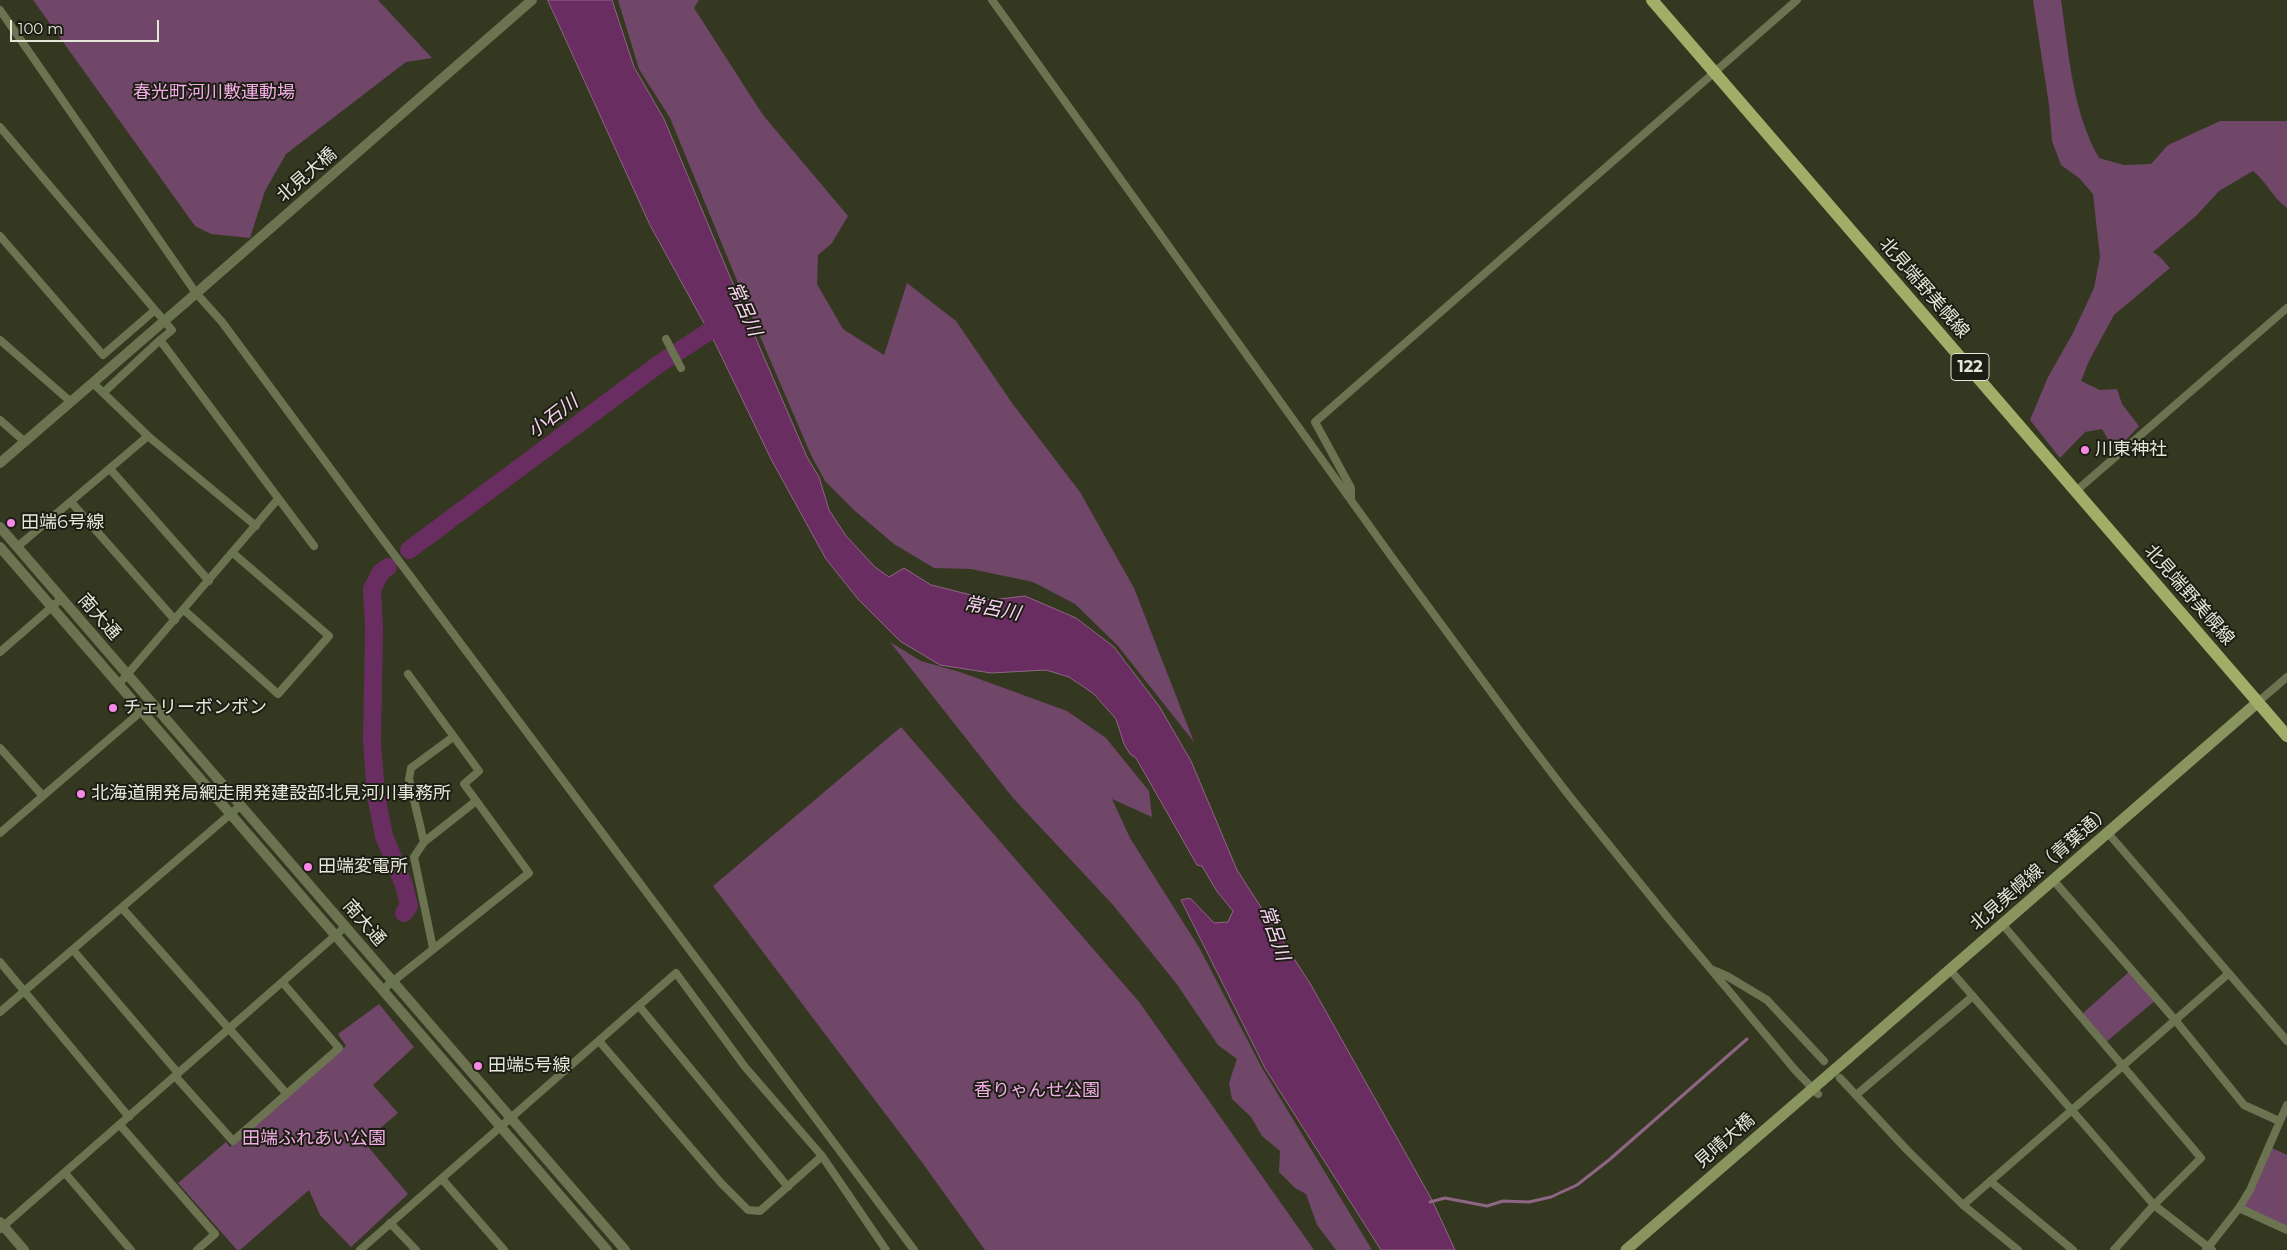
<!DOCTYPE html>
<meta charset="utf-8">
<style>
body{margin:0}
#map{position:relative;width:2287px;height:1250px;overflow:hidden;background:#343820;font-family:Montserrat,sans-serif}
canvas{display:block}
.scale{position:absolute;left:10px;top:20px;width:149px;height:22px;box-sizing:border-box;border:2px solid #e4e7d8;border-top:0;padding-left:6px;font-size:15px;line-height:18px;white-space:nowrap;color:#e4e7d8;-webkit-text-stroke:4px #1c1e13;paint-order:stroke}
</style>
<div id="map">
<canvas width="2287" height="1250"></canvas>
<div class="scale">100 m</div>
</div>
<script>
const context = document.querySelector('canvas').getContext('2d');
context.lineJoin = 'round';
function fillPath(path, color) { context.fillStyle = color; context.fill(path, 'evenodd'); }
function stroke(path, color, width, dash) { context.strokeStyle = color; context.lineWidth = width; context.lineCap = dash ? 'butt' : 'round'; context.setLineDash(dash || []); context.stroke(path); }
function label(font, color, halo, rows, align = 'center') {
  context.font = font + ' Montserrat,"Noto Sans JP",sans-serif'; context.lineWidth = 4; context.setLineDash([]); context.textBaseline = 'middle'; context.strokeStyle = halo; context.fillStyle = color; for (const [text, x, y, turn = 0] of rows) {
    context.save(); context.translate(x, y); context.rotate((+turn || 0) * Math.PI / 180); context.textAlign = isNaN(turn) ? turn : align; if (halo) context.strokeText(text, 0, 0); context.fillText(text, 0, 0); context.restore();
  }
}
const green = new Path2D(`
 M33,0H378L432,58L406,62L286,154L265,191L250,238L211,234L195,226Z
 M618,0H699L694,8L763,115L848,216L832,243L818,255L817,284L843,329L884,355L907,283L956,321L1012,403L1080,492L1134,588L1194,742L1118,646L1075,604L1033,582L971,569L934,568L894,544L855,511L825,481L811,455L759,334L670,118L639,69Z
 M2033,0H2061C2069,54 2072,110 2099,158L2124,165L2151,164L2168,145L2220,121H2287V208C2272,197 2267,182 2253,171L2219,191L2196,216L2153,252L2160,257L2170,268L2114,315L2089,361L2081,381L2100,390L2117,389L2122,404L2139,426L2115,452L2102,429L2085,432L2060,458L2030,420L2048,377L2073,333L2094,288L2100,257L2093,194L2079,178L2061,165L2052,141L2049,105Z
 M890,642L921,661L960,672L1067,711L1106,738L1149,791L1152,817L1112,799L1130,838L1200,949L1262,1068L1372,1250H1336L1317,1225L1306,1194L1295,1188L1279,1172L1280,1151L1262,1136L1251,1117L1232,1099L1229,1083L1237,1059L1218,1045L1176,983L1113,905L1013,798Z
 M901,727L1140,1003L1314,1250H985L921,1161L713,886Z
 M2131,970L2157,999L2105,1043L2081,1015Z
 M379,1004L414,1047L373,1085L398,1113L364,1142L408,1194L351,1247L320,1215L309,1190L240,1250H237L178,1183L226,1142L230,1147L346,1046L338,1034Z
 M2268,1146L2287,1155V1230L2239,1208Z`);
const water = new Path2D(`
 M548,0H612L634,67L664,119L754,334L807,457L819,477L829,510L846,536L875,567L889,577L904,568L931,585L991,600L1025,596L1076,618L1114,647L1159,706L1191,761L1237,870L1311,985L1432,1200L1455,1250H1381L1265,1068L1181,900L1190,898L1214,923L1228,922L1233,911L1216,890L1202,866L1197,865L1136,758L1130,754L1124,744L1116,719L1094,694L1069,677L1046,670L991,673L940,665L900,641L858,599L826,559L771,459L716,345L650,225Z`);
const stream = new Path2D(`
 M1430,1202L1445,1198L1487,1206L1503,1201L1529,1202L1551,1197L1577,1185L1609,1160L1747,1039`);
const river = new Path2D(`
 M409,550L659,364L725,321
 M388,567L381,572L372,589L374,628L372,742L376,795L384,836L404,885L409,906L404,913`);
const minor = new Path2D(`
 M992,0L1391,556L1519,730L1567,793L1673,924L1795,1070L1818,1094
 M0,10L196,293L222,322L375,529L914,1250
 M0,127L155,310L103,355L0,236
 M155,310L172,330L160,340
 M666,339L681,368
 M0,340L71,402
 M93,383L148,436L256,526
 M103,393L160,340L314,546
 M0,420L24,441
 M110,469L209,581
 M2076,491L2287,308
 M1351,498V488L1315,422L1797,0
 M71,502L175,620
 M17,547L148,436
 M184,610L278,694L329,636L233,553
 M0,652L62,598
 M119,684L278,499
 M2258,702L2287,677
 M0,748L43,796
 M0,833L152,702
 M2108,833L2287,1041
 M424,842L409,779L411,768L453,737
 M2054,881L2176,1021L2244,1105L2279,1121
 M123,909L286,1093
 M2003,925L2201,1158L2154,1205L2114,1250
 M433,948L414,857L424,842L476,801
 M73,950L178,1073
 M0,962L129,1117
 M1713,970L1727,976L1767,1000L1824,1061
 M1951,971L2154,1205L2212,1250
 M382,990L529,873L464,784L479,771L408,674
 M639,1006L788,1187
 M0,1012L241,805
 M599,1041L721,1183L748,1210L760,1211L822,1156
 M175,1076L233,1141L339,1048L283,983
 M1840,1078L1907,1150L1963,1205L2018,1250
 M1856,1095L1973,996
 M120,1125L215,1234L197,1250
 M65,1173L131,1250
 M442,1179L504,1250
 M1990,1181L2073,1250
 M1963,1205L2228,974
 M2239,1208L2287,1230
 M390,1223L416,1250
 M0,1229L345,927
 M360,1250L676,973L745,1067L822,1156L886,1250
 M2206,1250L2239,1208L2250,1190L2287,1105`);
const tertiary = new Path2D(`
 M193,296L532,0
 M0,463L103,374
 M0,527L625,1250
 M0,547L607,1250
 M0,1222L24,1250`);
const secondary = new Path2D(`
 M1847,1059L2258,702`);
const primary = new Path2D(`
 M1652,0L2287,736`);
const tertiaryBridge = new Path2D(`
 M103,374L193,296`);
const secondaryBridge = new Path2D(`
 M1626,1250L1847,1059`);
const markers = [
 [2085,450,5,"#f987e8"],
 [11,523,5,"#f987e8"],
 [113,708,5,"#f987e8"],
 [81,794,5,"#f987e8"],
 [308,867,5,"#f987e8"],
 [478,1066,5,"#f987e8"]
];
const shields = [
 [1970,367,38]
];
const shieldNames = [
 ["122",1970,367]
];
const parkNames = [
 ["春光町河川敷運動場",214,93],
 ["香りゃんせ公園",1037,1091],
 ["田端ふれあい公園",314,1139]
];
const streetNames = [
 ["北見大橋",307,175,-41],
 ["北見端野美幌線",1924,288,49],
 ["北見端野美幌線",2189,595,49],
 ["南大通",99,617,49],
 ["北見美幌線（青葉通）",2041,868,-41],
 ["南大通",364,923,49],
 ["見晴大橋",1725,1141,-41]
];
const poiNames = [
 ["川東神社",2095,450],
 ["田端6号線",21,523],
 ["チェリーボンボン",123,708],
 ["北海道開発局網走開発建設部北見河川事務所",91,794],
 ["田端変電所",318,867],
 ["田端5号線",488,1066]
];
const waterNames = [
 ["常呂川",744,309,66],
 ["小石川",553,417,-37],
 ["常呂川",992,609,11],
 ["常呂川",1274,933,71]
];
fillPath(green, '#704669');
fillPath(water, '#6a2d61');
stroke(water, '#8f6585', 1);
stroke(stream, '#8f6585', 3);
stroke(river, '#6a2d61', 18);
stroke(minor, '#6c7351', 8);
stroke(tertiary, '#6c7351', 10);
stroke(secondary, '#8a945f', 11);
stroke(primary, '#a2ae68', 12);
stroke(tertiaryBridge, '#6c7351', 10);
stroke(secondaryBridge, '#8a945f', 11);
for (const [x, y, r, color] of markers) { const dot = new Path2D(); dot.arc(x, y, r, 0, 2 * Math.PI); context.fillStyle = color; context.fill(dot); stroke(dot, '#1c1e13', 2); }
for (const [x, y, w] of shields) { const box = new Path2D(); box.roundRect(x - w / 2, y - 13.5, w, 27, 4); context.fillStyle = '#1c1e13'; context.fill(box); stroke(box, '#e4e7d8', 1); }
label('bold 16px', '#e4e7d8', null, shieldNames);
label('18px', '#f5ade8', '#1c1e13', parkNames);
label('18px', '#e4e7d8', '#1c1e13', streetNames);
label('18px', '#e4e7d8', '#1c1e13', poiNames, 'left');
label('italic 19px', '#f8d3f1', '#1c1e13', waterNames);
</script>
